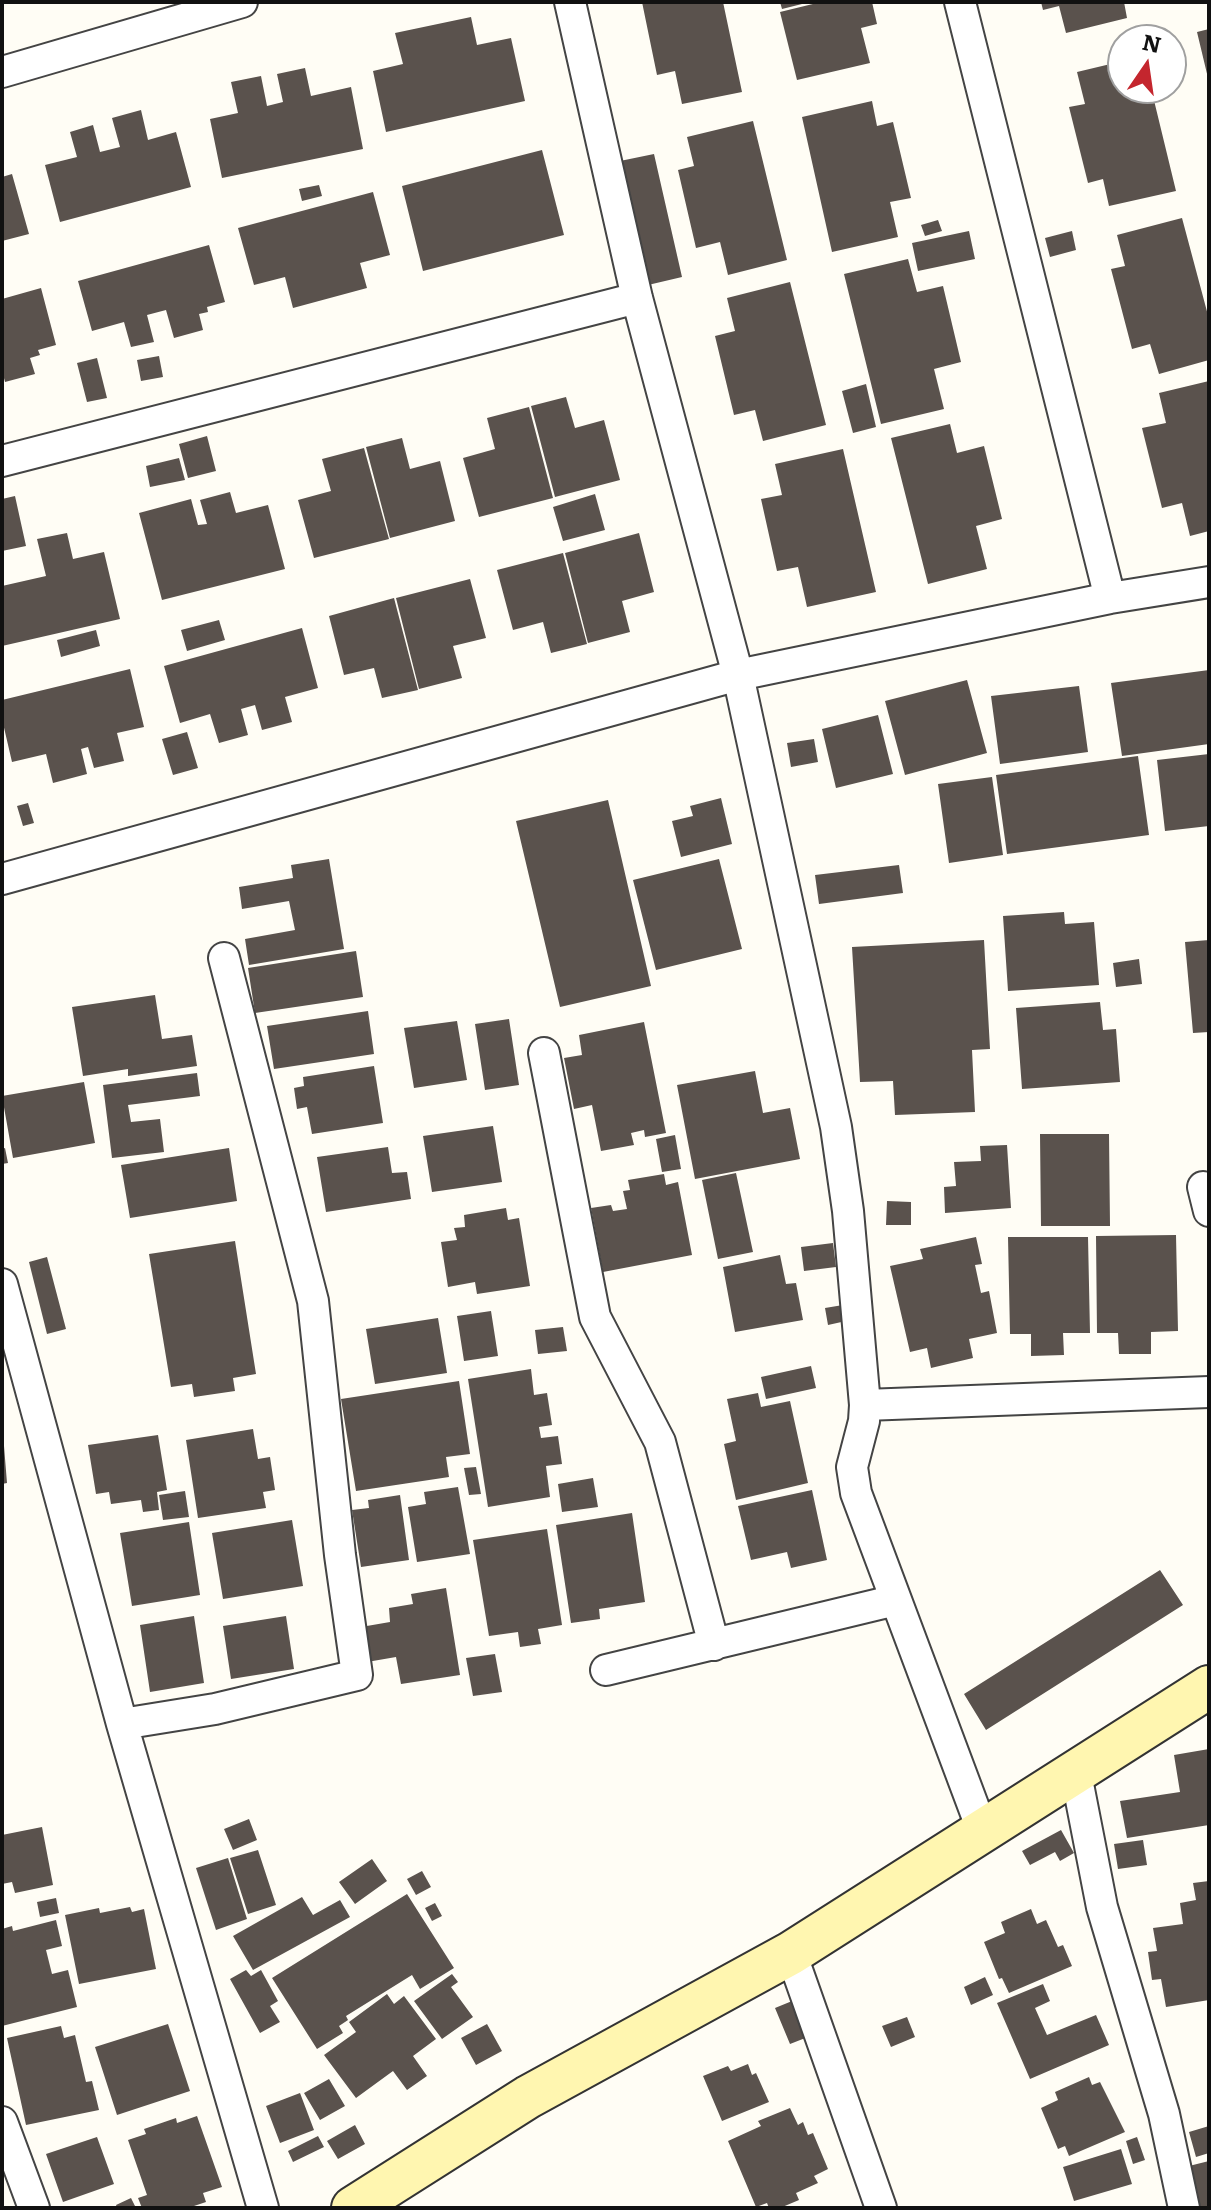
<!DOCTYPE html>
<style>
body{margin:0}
#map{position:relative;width:1211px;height:2210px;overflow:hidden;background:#fffdf5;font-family:Literata,serif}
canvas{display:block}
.frame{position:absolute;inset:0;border:4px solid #111;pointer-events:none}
.north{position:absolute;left:1107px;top:24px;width:80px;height:80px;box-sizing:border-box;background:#fff;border:2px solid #a0a0a0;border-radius:50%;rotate:13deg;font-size:22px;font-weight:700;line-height:32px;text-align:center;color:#111}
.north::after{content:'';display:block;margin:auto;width:28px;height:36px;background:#c4262e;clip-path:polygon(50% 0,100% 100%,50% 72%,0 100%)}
</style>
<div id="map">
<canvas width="1211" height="2210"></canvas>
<div class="frame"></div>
<div class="north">N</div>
</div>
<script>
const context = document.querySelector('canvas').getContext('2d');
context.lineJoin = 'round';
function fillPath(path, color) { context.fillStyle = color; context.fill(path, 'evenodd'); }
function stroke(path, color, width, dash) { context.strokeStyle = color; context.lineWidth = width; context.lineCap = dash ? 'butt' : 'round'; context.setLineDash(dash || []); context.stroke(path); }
const building = new Path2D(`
 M642,2H723L742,92L682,104L675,71L657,75Z
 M780,2H806V3L782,9Z
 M821,2H872L877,24L861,28L870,63L797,80L780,12Z
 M1041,2H1124L1127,18L1066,33L1059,6L1043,10Z
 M471,17L477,45L511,38L525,101L386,132L373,71L403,64L395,33Z
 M1209,29V78H1208L1197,32Z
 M1123,61V88H1151L1176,191L1109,206L1103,179L1088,183L1069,107L1085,104L1077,72Z
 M305,68L311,96L351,87L363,149L222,178L210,119L238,113L231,82L261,76L267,106L283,102L277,74Z
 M872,101L877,126L893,122L911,198L890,202L898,237L832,252L802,117Z
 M141,110L148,140L176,132L191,187L60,222L45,165L77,157L70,132L93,125L100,152L120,147L112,118Z
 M753,121L787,260L728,275L720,242L696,248L678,170L694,166L687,137Z
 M542,150L564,235L423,271L402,186Z
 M654,154L682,277L648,285L620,161Z
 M12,174L29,234L2,241V177Z
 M319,185L322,196L302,201L299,189Z
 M373,192L390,255L360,263L367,288L293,308L285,277L254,285L238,228Z
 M1182,218L1209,319V360L1159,374L1150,344L1132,349L1111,269L1125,266L1117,235Z
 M938,220L942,231L925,236L921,225Z
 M969,231L975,259L918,271L912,243Z
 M1072,231L1076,250L1050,257L1045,238Z
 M209,245L225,302L207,307L208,312L199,314L203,330L174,338L166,310L147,315L154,342L131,347L124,322L92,331L78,281Z
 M908,259L917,292L943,286L961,362L934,369L944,409L881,424L844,274Z
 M790,282L826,425L763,441L755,410L734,415L715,336L735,331L727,298Z
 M41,288L56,345L38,350L40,355L30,358L35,374L5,382L2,370V299Z
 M159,356L163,377L141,381L137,360Z
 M97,358L107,398L87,402L77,363Z
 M1209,381V531L1190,536L1182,503L1162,508L1142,428L1166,423L1159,393Z
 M866,384L876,427L853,433L842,391Z
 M566,397L575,428L604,420L620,480L555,497L531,406Z
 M529,407L553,498L479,517L463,458L495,449L487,418Z
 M950,424L957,453L984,446L1002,519L976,526L987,569L928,584L891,438Z
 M207,436L216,471L188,478L179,444Z
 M402,438L410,469L440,461L455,521L390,538L366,447Z
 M364,448L389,539L314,558L298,500L331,491L322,459Z
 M843,449L876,592L807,607L798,567L777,571L761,499L782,495L775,464Z
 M179,458L185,480L150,487L146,466Z
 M230,492L236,513L268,505L285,569L162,600L139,513L191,499L198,525L207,524L200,500Z
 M595,494L605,530L563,541L553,507Z
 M15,496L26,546L2,551V499Z
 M67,533L73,559L104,552L120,619L2,646V586L46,576L37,539Z
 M639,533L654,592L622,601L630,632L588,643L565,553Z
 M563,553L587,644L551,653L543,622L513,630L497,570Z
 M470,579L486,638L453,646L462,678L419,689L396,598Z
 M394,598L418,690L382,698L374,668L344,675L329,616Z
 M219,620L225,640L187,651L181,630Z
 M302,628L318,688L285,697L292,722L262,730L255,705L241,709L248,735L219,743L210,714L180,723L164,666Z
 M96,630L100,646L61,657L57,640Z
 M130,669L144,727L117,733L124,761L94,768L88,747L81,749L87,774L53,783L46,754L12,762L2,719V700Z
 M1209,670V744L1122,756L1111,683Z
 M967,680L987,753L905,775L885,701Z
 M1079,686L1088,752L1000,764L991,696Z
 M878,715L893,774L836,788L822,729Z
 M187,732L198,768L173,775L162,739Z
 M814,739L818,762L791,767L787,743Z
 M1209,754V826L1165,831L1157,760Z
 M1138,756L1149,835L1007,854L996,775Z
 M992,777L1003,855L949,863L938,784Z
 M721,798L732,844L681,857L672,821L693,816L690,806Z
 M608,800L651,986L560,1007L516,821Z
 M28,803L34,823L23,826L17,806Z
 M329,859L344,949L249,965L245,939L295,930L289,901L242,909L239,887L293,878L291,865Z
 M719,859L742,949L656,970L633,880Z
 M899,865L903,893L819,904L815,875Z
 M1064,912L1065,924L1094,922L1099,985L1008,991L1003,916Z
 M984,940L990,1049L972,1050L975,1112L895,1115L893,1081L860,1082L852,947Z
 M1209,940V1032L1193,1033L1185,942Z
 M356,951L363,997L255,1013L248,968Z
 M1139,959L1142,984L1116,987L1113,963Z
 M155,995L162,1039L192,1035L197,1066L128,1076V1069L83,1076L72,1007Z
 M1100,1002L1103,1030L1116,1029L1120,1082L1022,1089L1016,1008Z
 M368,1011L374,1054L274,1069L267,1026Z
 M509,1019L519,1085L485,1090L475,1024Z
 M457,1021L467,1080L414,1088L404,1028Z
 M644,1022L666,1133L645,1137L644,1130L631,1133L634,1145L601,1151L592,1105L574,1109L564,1058L582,1055L579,1035Z
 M374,1066L383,1123L312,1134L307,1107L297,1109L294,1088L304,1086L303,1077Z
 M755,1071L763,1113L790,1108L800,1159L695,1179L677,1085Z
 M197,1073L200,1096L128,1105L131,1122L160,1119L164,1152L112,1158L103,1085Z
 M84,1082L95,1143L13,1158L2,1096Z
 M493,1126L502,1182L432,1192L423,1136Z
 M1040,1134H1109L1110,1226H1041Z
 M675,1135L681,1169L662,1172L656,1139Z
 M1007,1145L1011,1208L945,1213L944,1187L956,1186L954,1162L981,1161L980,1146Z
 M388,1147L392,1173L407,1172L411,1199L326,1212L317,1157Z
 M5,1148L8,1163L2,1164V1149Z
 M229,1148L237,1201L130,1218L121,1165Z
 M736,1173L753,1252L718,1259L702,1180Z
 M664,1174L666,1185L678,1182L692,1255L603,1272L591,1208L611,1205L613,1211L627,1209L623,1191L630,1190L628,1180Z
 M887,1201L911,1202V1225H886Z
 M506,1208L508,1220L519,1218L530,1286L477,1294L475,1282L448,1287L441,1242L457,1240L454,1228L465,1227L464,1215Z
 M1176,1235L1178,1331L1151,1332V1354H1119L1118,1333H1097L1096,1236Z
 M976,1237L982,1264L975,1265L981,1293L989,1291L997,1333L969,1339L973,1358L931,1368L927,1348L910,1352L890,1266L923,1259L920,1249Z
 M1008,1237H1088L1090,1333H1063L1064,1355L1031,1356V1334H1010Z
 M235,1241L256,1374L233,1378L235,1391L194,1397L192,1384L171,1387L149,1254Z
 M833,1243L836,1267L804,1271L801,1247Z
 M780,1255L786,1284L796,1283L803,1320L735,1332L723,1267Z
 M47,1257L66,1329L47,1334L29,1262Z
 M843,1305L846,1321L828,1325L825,1308Z
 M491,1311L498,1356L464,1361L457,1316Z
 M438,1318L447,1373L375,1384L366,1329Z
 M563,1327L567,1351L538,1354L535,1330Z
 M811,1366L816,1388L766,1399L761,1377Z
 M531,1369L534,1395L547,1393L552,1425L539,1427L541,1438L558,1436L562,1464L546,1466L550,1497L488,1507L468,1379Z
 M459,1381L470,1454L446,1457L449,1477L356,1491L341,1399Z
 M758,1393L761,1407L790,1401L808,1483L736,1500L724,1444L736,1441L727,1399Z
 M253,1429L258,1459L270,1457L275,1490L263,1492L266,1508L198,1518L186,1440Z
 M158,1435L167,1490L157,1492L159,1510L143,1512L141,1500L111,1504L109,1492L96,1494L88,1445Z
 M4,1446L7,1483L2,1484V1447Z
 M476,1467L481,1494L469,1495L464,1468Z
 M593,1478L598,1507L562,1512L558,1484Z
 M458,1487L470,1554L417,1562L408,1507L426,1504L424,1492Z
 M812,1490L827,1560L791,1568L787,1552L751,1560L738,1506Z
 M185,1491L189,1517L163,1520L159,1495Z
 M400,1495L409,1560L361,1567L352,1510L369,1508L368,1500Z
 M632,1513L645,1602L599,1609L600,1619L571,1623L556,1525Z
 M292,1520L303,1586L223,1599L212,1533Z
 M189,1522L200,1595L132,1606L120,1533Z
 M547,1529L562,1625L538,1629L541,1644L520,1647L518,1632L489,1636L473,1540Z
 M1160,1570L1183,1605L986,1730L964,1694Z
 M446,1588L460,1675L401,1684L396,1657L367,1662L361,1627L390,1622L389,1608L413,1604L411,1594Z
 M194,1616L204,1683L150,1692L140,1625Z
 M286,1616L294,1669L231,1679L223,1626Z
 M495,1654L502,1692L473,1696L466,1658Z
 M1209,1749V1825L1127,1838L1120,1801L1180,1792L1174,1755Z
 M249,1819L257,1840L233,1850L224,1829Z
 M42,1827L53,1885L15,1893L12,1882L2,1884V1835Z
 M1061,1830L1074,1853L1060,1861L1055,1852L1030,1865L1022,1851Z
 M1143,1840L1147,1865L1118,1869L1114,1844Z
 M258,1850L276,1905L248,1914L230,1858Z
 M228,1858L247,1919L216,1930L196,1868Z
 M372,1859L387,1881L355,1904L339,1882Z
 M422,1871L431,1887L416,1895L407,1879Z
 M1209,1881V2000L1166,2007L1161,1979L1152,1980L1148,1952L1157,1951L1153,1928L1183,1924L1180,1903L1196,1900L1193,1883Z
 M407,1894L454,1968L420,1989L412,1975L346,2016L348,2020L339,2026L343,2033L317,2049L272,1978Z
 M302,1897L313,1915L340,1900L350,1917L253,1970L233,1936Z
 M56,1898L59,1913L40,1917L37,1902Z
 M435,1903L442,1916L432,1921L425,1908Z
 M130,1907L132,1912L144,1909L156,1969L79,1984L65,1915L99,1908L100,1913Z
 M1031,1909L1037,1924L1046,1920L1058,1947L1063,1945L1072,1966L1009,1993L1002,1978L999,1979L984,1942L1005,1933L1001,1922Z
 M56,1920L62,1946L46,1950L52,1974L68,1970L77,2007L2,2026V1929L12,1926L13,1931Z
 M246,1970L251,1976L261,1970L278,2001L270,2006L280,2022L260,2033L230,1979Z
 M452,1974L458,1982L451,1987L473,2017L442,2039L414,2001Z
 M985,1977L993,1995L971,2005L964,1987Z
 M1043,1984L1050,2001L1035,2008L1047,2035L1096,2015L1109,2045L1030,2079L997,2003Z
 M387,1994L394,2004L404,1996L436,2039L413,2056L427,2076L407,2090L393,2071L356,2098L324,2055L356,2032L349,2022Z
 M797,1999L813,2035L790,2044L775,2008Z
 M907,2017L915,2037L891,2047L882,2026Z
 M168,2024L190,2091L117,2115L95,2047Z
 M487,2024L502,2051L476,2065L461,2038Z
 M61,2026L64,2038L75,2035L86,2082L92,2081L99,2110L26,2125L7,2038Z
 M748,2064L752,2075L756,2073L769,2102L722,2121L703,2076L728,2066L731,2071Z
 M1089,2077L1092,2085L1100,2082L1125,2132L1069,2156L1065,2146L1058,2149L1041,2108L1058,2100L1055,2092Z
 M329,2079L345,2106L320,2120L304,2093Z
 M300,2093L314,2130L280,2143L266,2106Z
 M790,2108L798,2125L803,2122L808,2135L813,2133L828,2169L814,2176L818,2183L796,2193L799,2200L780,2208H769L767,2203L756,2207L728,2141L761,2126L758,2121Z
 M197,2116L222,2187L203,2193L206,2202L188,2208H142L138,2198L147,2195L128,2140L146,2134L144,2129L176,2118L177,2123Z
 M355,2125L365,2144L338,2159L327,2141Z
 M1209,2126V2153L1196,2157L1189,2132Z
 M318,2136L324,2147L293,2162L288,2151Z
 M97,2137L114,2184L63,2202L46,2154Z
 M1137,2137L1145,2160L1133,2164L1126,2141Z
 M1121,2149L1132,2184L1074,2201L1063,2167Z
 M1209,2161V2208H1200L1189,2166Z
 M131,2198L136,2208H117L116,2205Z`);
const street = new Path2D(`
 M570,2L637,298L738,675L836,1127L848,1211L865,1405L864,1421L852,1467L856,1493L983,1832
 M960,2L1110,598
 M2,72L242,2
 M2,461L637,298
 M2,879L738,675L1110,598L1209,582
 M544,1053L595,1317L660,1442L714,1645
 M1203,1187L1209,1211
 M2,1284L122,1724L263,2208
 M865,1405L1209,1392
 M606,1670L896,1600
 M122,1724L215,1709L357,1675L340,1555L313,1301L224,958
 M1076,1774L1102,1907L1164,2114L1184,2208
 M791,1953L881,2208
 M2,2122L34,2208`);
const secondary = new Path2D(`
 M353,2208L528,2097L791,1953L1209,1687`);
fillPath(building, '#5a524d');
stroke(street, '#444', 34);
stroke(secondary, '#333', 46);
stroke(street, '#fff', 30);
stroke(secondary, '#fff6b0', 42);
</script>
